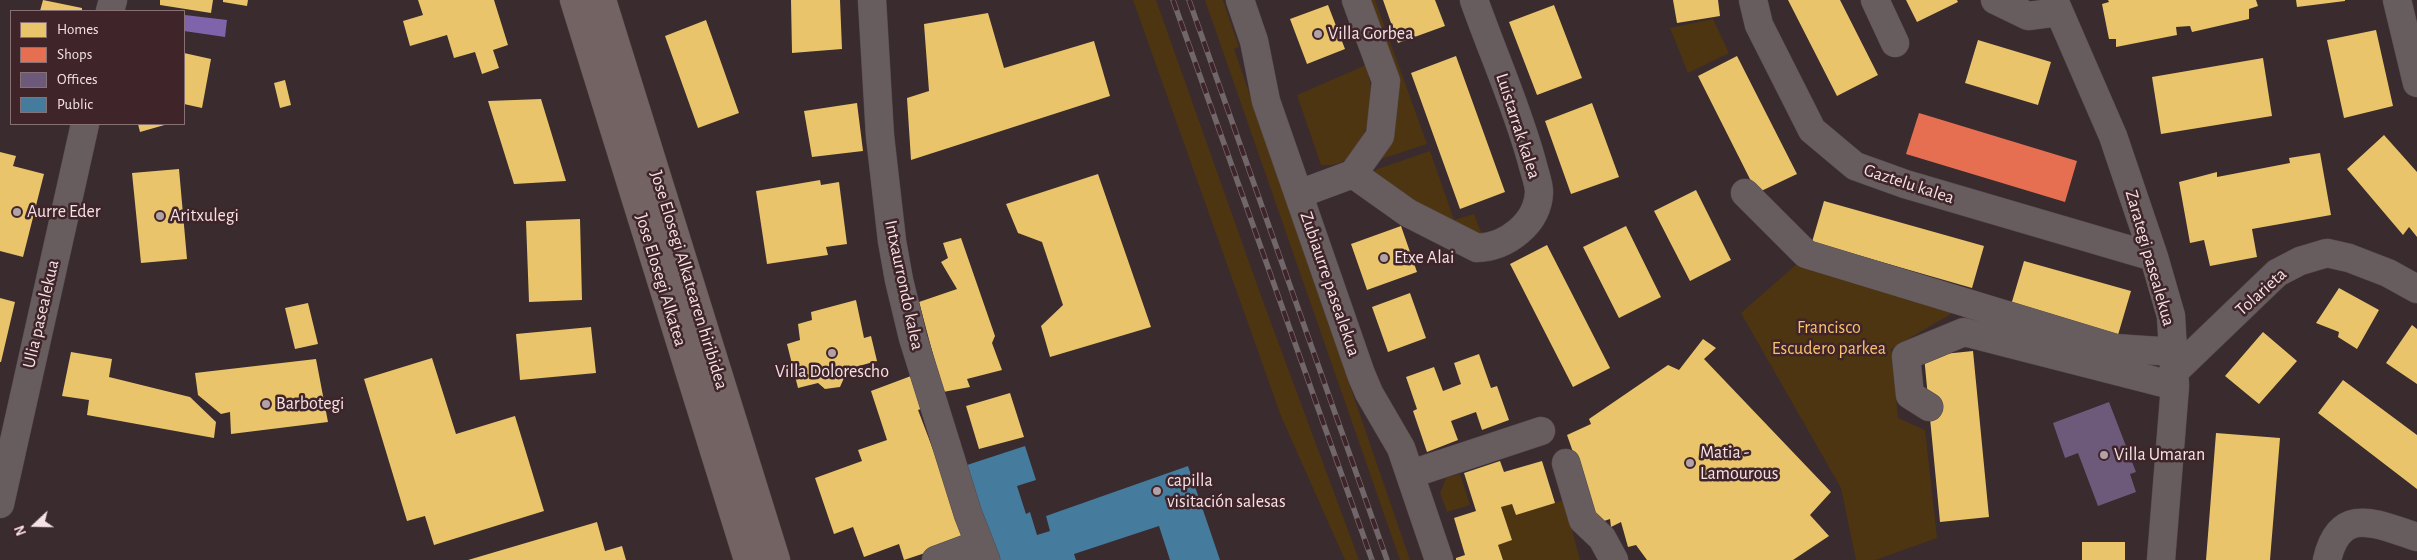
<!DOCTYPE html>
<meta charset="utf-8">
<style>
body{margin:0}
#map{position:relative;width:2417px;height:560px;overflow:hidden;background:#392b2e;font-family:"Alegreya Sans",sans-serif}
canvas{display:block}
.legend{position:absolute;left:10px;top:10px;width:175px;height:115px;box-sizing:border-box;background:#3f252a;border:1px solid #877175;margin:0;padding:6px 9px;list-style:none;font-size:15px;color:#f4e2e5}
.legend li{display:flex;align-items:center;gap:10px;height:25px}
.legend b{width:25px;border:1px solid #877175}
.north{position:absolute;left:10px;top:500px;width:50px;height:50px;-webkit-text-stroke:4px #3f252a;paint-order:stroke;rotate:249deg;font-size:14px;font-weight:700;line-height:20px;text-align:center;color:#f4e2e5}
.north::after{content:'';display:block;margin:auto;width:18px;height:22px;background:#f4e2e5;clip-path:polygon(50% 0,100% 100%,50% 72%,0 100%)}
</style>
<div id="map">
<canvas width="2417" height="560"></canvas>
<ul class="legend">
<li><b style="height:14px;background:#e9c46a"></b>Homes</li>
<li><b style="height:14px;background:#e76f51"></b>Shops</li>
<li><b style="height:14px;background:#6d597a"></b>Offices</li>
<li><b style="height:14px;background:#457b9d"></b>Public</li>
</ul>
<div class="north">N</div>
</div>
<script>
const context = document.querySelector('canvas').getContext('2d');
context.lineJoin = 'round';
function fillPath(path, color) { context.fillStyle = color; context.fill(path, 'evenodd'); }
function stroke(path, color, width, dash) { context.strokeStyle = color; context.lineWidth = width; context.lineCap = dash ? 'butt' : 'round'; context.setLineDash(dash || []); context.stroke(path); }
function label(font, color, halo, rows, align = 'center') {
  context.font = font + ' "Alegreya Sans",sans-serif'; context.lineWidth = 5; context.setLineDash([]); context.textBaseline = 'middle'; context.strokeStyle = halo; context.fillStyle = color; for (const [text, x, y, turn = 0] of rows) {
    context.save(); context.translate(x, y); context.rotate((+turn || 0) * Math.PI / 180); context.textAlign = isNaN(turn) ? turn : align; if (halo) context.strokeText(text, 0, 0); context.fillText(text, 0, 0); context.restore();
  }
}
const green = new Path2D(`
 M1133,0H1156L1260,293L1359,560H1345L1281,416Z
 M1205,0H1223L1239,47L1234,49L1410,560H1400Z
 M1366,0H1375L1427,144L1378,160Z
 M1713,19L1729,53L1688,73L1670,28Z
 M1366,65C1369,77 1372,90 1372,103C1372,120 1358,151 1344,161C1337,165 1329,166 1321,165L1297,95Z
 M1430,151L1454,220L1474,214L1484,240L1369,178L1375,170Z
 M1798,263L1956,311L1891,349L1898,418L1925,430L1937,538L1875,560H1856L1841,488L1741,313Z
 M1460,474L1470,505L1447,512L1440,493L1446,478Z
 M1564,500L1580,560H1503L1498,545L1512,540L1501,507L1512,504L1516,515Z`);
const water = new Path2D(`
 M185,15L227,20L225,37L184,31Z`);
const homes = new Path2D(`
 M43,0L82,8V11H40Z
 M160,0H213L211,13L160,5Z
 M223,0H248L247,6L223,2Z
 M418,0H494L508,45L493,50L499,68L482,74L475,52L454,58L447,35L410,46L403,21L423,15Z
 M791,0H840L842,49L792,53Z
 M1383,0H1435L1445,26L1398,43Z
 M1673,0H1718L1720,16L1677,23Z
 M1788,0H1840L1878,75L1837,96Z
 M1906,0H1957L1958,2L1917,22Z
 M2108,0H2256L2258,6L2249,9V19L2192,32L2190,26L2176,27L2177,35L2116,47V39H2109L2102,4L2109,2Z
 M2296,0H2345V1L2297,7Z
 M1328,5L1345,49L1307,64L1290,19Z
 M1554,5L1582,78L1537,95L1509,22Z
 M988,13L1004,68L1094,41L1110,96L911,160L907,98L929,91L924,24Z
 M706,20L739,113L698,128L665,36Z
 M2376,30L2393,106L2344,118L2327,40Z
 M1978,40L2051,62L2038,105L1965,83Z
 M184,53L211,59L202,108L184,104Z
 M1456,56L1505,192L1460,209L1411,73Z
 M1737,56L1797,174L1757,193L1698,76Z
 M2263,58L2272,116L2161,134L2152,77Z
 M285,80L291,105L280,108L274,83Z
 M541,99L566,181L514,184L488,101Z
 M857,103L863,151L812,157L804,111Z
 M1592,103L1619,177L1571,194L1545,121Z
 M138,124H168L140,132Z
 M2384,135L2417,172V237L2409,227L2403,235L2347,169Z
 M0,152L16,156L13,166L44,174L23,257L0,251Z
 M2320,153L2331,215L2252,229L2257,257L2210,266L2204,240L2190,243L2179,182L2217,172V177L2290,163L2289,158Z
 M179,169L187,259L141,263L132,173Z
 M1098,174L1151,327L1050,357L1041,326L1063,305L1042,242L1018,233L1006,204Z
 M820,180L821,185L839,182L847,244L826,247L828,255L767,264L756,191Z
 M1696,190L1731,260L1690,281L1654,211Z
 M1824,201L1984,246L1972,288L1812,242Z
 M580,219L582,300L529,302L526,221Z
 M1401,226L1417,272L1367,290L1351,244Z
 M1626,226L1661,297L1619,318L1583,247Z
 M961,238L995,336L992,343L1002,370L967,379L970,387L943,392L919,302L957,289L941,262L948,258L943,243Z
 M1547,245L1610,368L1573,387L1510,264Z
 M2024,261L2131,291L2118,335L2011,305Z
 M2339,288L2379,310L2357,349L2338,337L2339,332L2316,323Z
 M1410,293L1426,338L1388,352L1372,307Z
 M0,298L15,302L1,362H0Z
 M856,300L864,338L871,336L877,361L848,369L840,387L825,389L818,383L798,388L787,344L800,340L798,324L812,320L811,312Z
 M308,303L318,344L295,349L285,308Z
 M2412,325L2417,329V384L2386,363Z
 M591,327L596,373L520,380L516,334Z
 M2263,332L2297,361L2259,404L2225,376Z
 M1703,339L1716,348L1704,359L1831,492L1810,515L1829,536L1793,560H1647L1636,545L1628,547L1621,522L1611,527L1610,519L1598,523L1567,435L1591,424L1589,419L1668,365L1679,370Z
 M1973,351L1989,517L1940,522L1924,356Z
 M71,352L112,359L109,377L190,397L216,422L214,438L87,415L89,400L62,396Z
 M1479,354L1491,388L1497,386L1509,420L1482,430L1476,412L1451,421L1458,440L1427,452L1413,411L1417,409L1406,377L1434,367L1443,391L1461,384L1454,363Z
 M432,358L456,434L515,416L544,511L434,545L425,516L407,521L364,379Z
 M316,359L328,422L231,434L230,412L221,414L198,395L195,373Z
 M911,376L926,407L918,410L967,539L904,560L899,544L864,557L853,527L834,534L815,478L862,461L858,450L887,440L871,391Z
 M2343,380L2417,435V489L2318,413Z
 M1010,393L1024,437L979,449L966,406Z
 M2216,433L2280,438L2270,560H2206Z
 M1500,461L1504,472L1542,461L1555,503L1516,515L1512,504L1501,507L1512,540L1498,545L1503,560H1456V558L1465,555L1454,518L1476,511L1464,473Z
 M597,522L605,551L622,546L626,560H468Z
 M2082,542H2125V560H2082Z`);
const shops = new Path2D(`
 M1919,113L2077,161L2065,202L1906,154Z`);
const offices = new Path2D(`
 M2109,402L2136,472L2130,474L2136,492L2098,506L2078,453L2065,458L2053,423Z`);
const public = new Path2D(`
 M1025,446L1036,480L1017,486L1026,514L1030,512L1037,535L1050,531L1046,516L1188,466L1220,560H1170L1159,526L1074,554L1076,560H994L964,466Z`);
const minor = new Path2D(`
 M872,0L880,136L892,241L899,280L913,338L968,514L986,560
 M1240,0L1254,41L1266,101L1361,374L1369,393L1401,448L1439,560
 M1753,0L1759,25L1812,130L1855,166L1905,184L2154,257
 M1875,0L1895,43
 M1995,0L2028,16L2059,12
 M2054,0L2113,136L2154,257L2171,316L2175,386L2161,560
 M2397,0L2417,83
 M110,11L113,0
 M1353,174L1408,213L1477,248C1507,247 1538,223 1539,192C1539,183 1534,171 1532,162C1517,107 1493,54 1474,0
 M1353,174L1380,136L1386,81L1356,0
 M1745,193L1806,254L2115,348L2174,352
 M1299,194L1353,174
 M2175,371L2277,273L2300,261L2327,253L2349,258L2388,273L2417,289
 M1929,407L1910,395L1906,356L1964,332L2175,386
 M1566,463L1583,520L1602,538L1614,560
 M1411,474L1541,431
 M0,504L85,124
 M936,560L979,544
 M2327,560C2340,503 2378,525 2417,537`);
const major = new Path2D(`
 M574,0L748,560
 M602,0L776,560`);
const rail = new Path2D(`
 M1173,0L1372,560
 M1189,0L1387,560`);
const markers = [
 [1318,34,5,"#b3a2a5"],
 [17,212,5,"#b3a2a5"],
 [160,216,5,"#b3a2a5"],
 [1384,258,5,"#b3a2a5"],
 [832,353,5,"#b3a2a5"],
 [266,404,5,"#b3a2a5"],
 [2104,455,5,"#b3a2a5"],
 [1690,463,5,"#b3a2a5"],
 [1157,491,5,"#b3a2a5"]
];
const poiNames = [
 ["Villa Gorbea",1328,34],
 ["Aurre Eder",27,212],
 ["Aritxulegi",170,216],
 ["Etxe Alai",1394,258],
 ["Villa Dolorescho",832,372,"center"],
 ["Barbotegi",276,404],
 ["Matia -",1700,453],
 ["Lamourous",1700,474],
 ["Villa Umaran",2114,455],
 ["capilla",1167,481],
 ["visitación salesas",1167,502]
];
const streetNames = [
 ["Luistarrak kalea",1518,126,72],
 ["Gaztelu kalea",1909,184,18],
 ["Zarategi pasealekua",2150,258,74],
 ["Jose Elosegi Alkatea",661,280,73],
 ["Jose Elosegi Alkatearen hiribidea",689,280,73],
 ["Zubiaurre pasealekua",1330,284,71],
 ["Intxaurrondo kalea",904,285,78],
 ["Tolarieta",2261,292,-42],
 ["Ulia pasealekua",41,314,-77]
];
const parkNames = [
 ["Francisco",1829,328],
 ["Escudero parkea",1829,349]
];
fillPath(green, '#4e3511');
fillPath(water, '#7f64ac');
fillPath(homes, '#e9c46a');
fillPath(shops, '#e76f51');
fillPath(offices, '#6d597a');
fillPath(public, '#457b9d');
stroke(minor, '#564a4c', 29);
stroke(major, '#564a4c', 29);
stroke(minor, '#675c5e', 28);
stroke(major, '#736363', 28);
stroke(rail, '#71666a', 5.5);
stroke(rail, '#3f252a', 4, [11]);
for (const [x, y, r, color] of markers) { const dot = new Path2D(); dot.arc(x, y, r, 0, 2 * Math.PI); context.fillStyle = color; context.fill(dot); stroke(dot, '#3f252a', 2); }
label('18px', '#f4e2e5', '#3f252a', poiNames, 'left');
label('18px', '#f4e2e5', '#3f252a', streetNames);
label('18px', '#fac16d', '#3f252a', parkNames);
</script>
